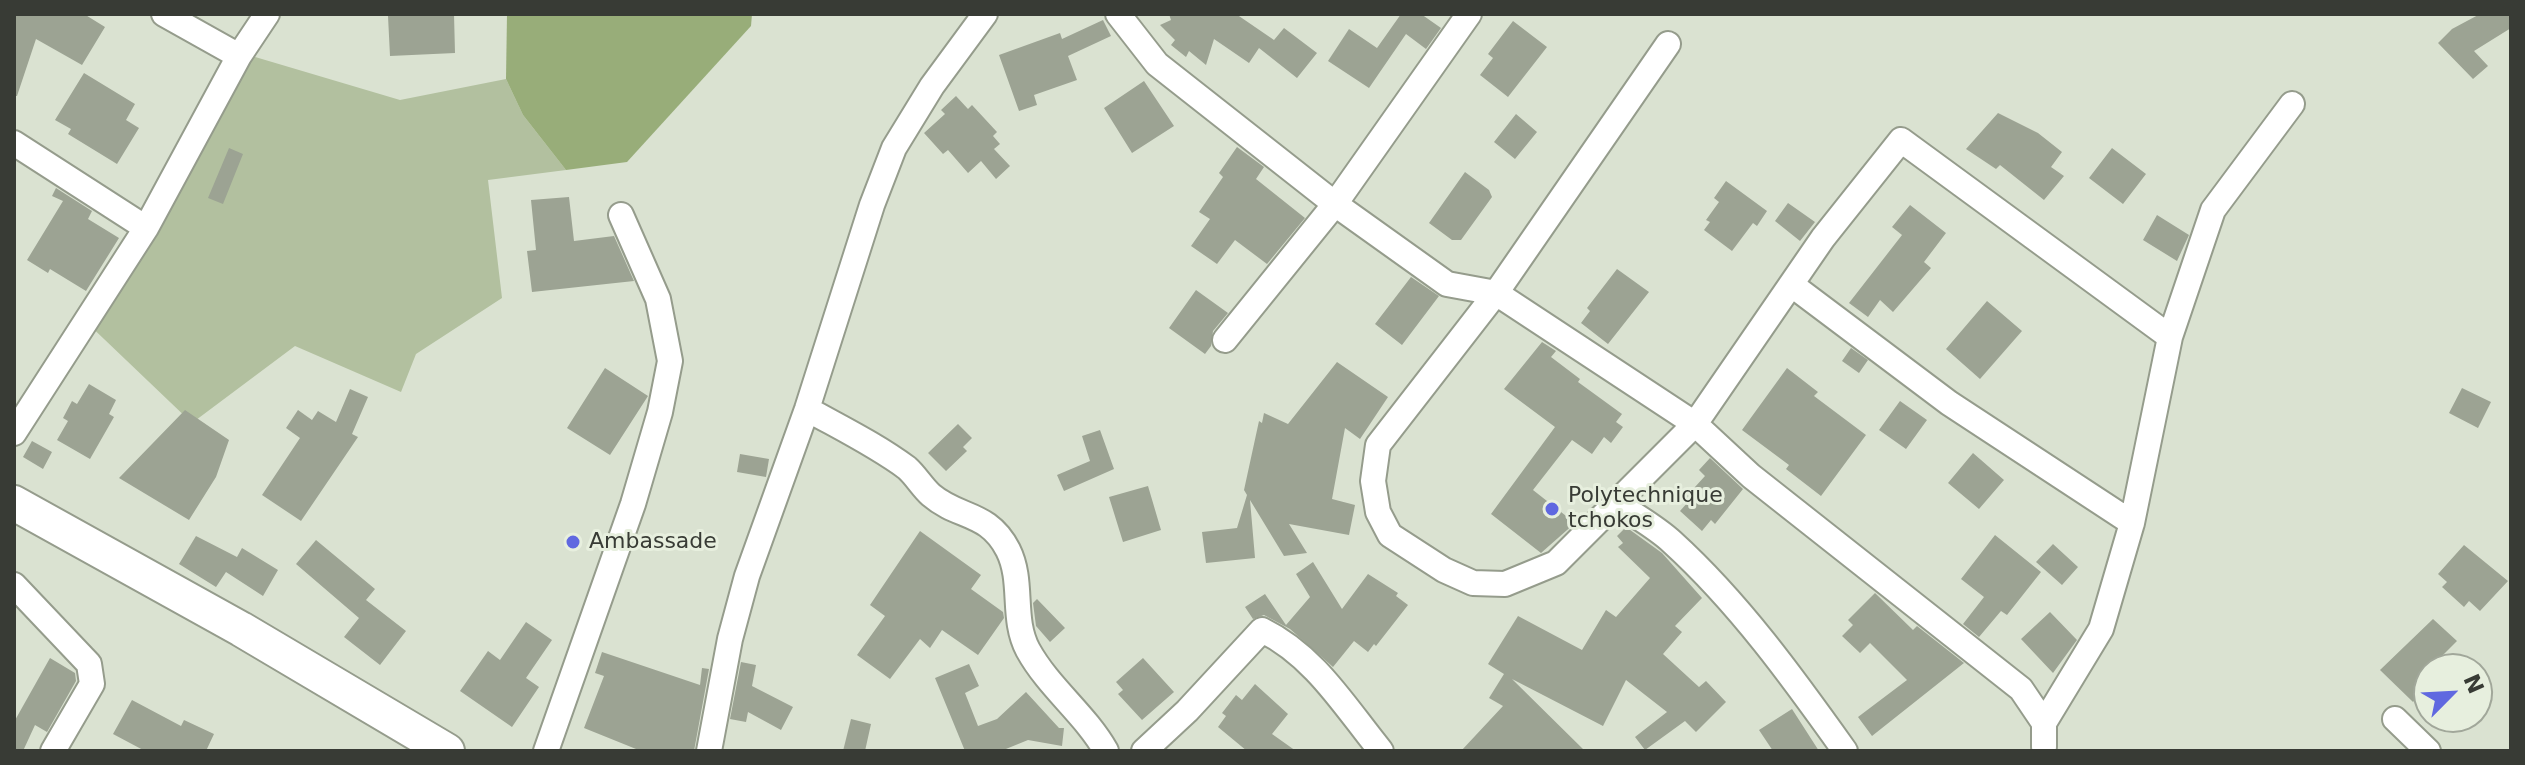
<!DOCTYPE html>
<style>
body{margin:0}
#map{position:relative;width:2525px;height:765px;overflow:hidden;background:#dae2d1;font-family:"DejaVu Sans",sans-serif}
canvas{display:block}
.frame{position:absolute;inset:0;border:16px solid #383b35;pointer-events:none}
.north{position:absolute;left:2413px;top:653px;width:80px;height:80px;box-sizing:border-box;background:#e7efde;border:2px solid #a1a79a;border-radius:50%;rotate:66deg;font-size:22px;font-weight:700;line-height:32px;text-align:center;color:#383b35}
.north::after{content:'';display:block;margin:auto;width:28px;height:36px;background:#6068e0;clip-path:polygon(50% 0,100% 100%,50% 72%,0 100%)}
</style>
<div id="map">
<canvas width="2525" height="765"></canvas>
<div class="frame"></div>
<div class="north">N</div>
</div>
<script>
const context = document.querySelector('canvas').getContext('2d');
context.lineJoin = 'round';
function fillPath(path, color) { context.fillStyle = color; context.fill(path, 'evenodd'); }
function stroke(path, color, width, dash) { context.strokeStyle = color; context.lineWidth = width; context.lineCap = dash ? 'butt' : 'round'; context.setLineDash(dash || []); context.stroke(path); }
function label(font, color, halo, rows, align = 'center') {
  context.font = font + ' "DejaVu Sans",sans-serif'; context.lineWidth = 6; context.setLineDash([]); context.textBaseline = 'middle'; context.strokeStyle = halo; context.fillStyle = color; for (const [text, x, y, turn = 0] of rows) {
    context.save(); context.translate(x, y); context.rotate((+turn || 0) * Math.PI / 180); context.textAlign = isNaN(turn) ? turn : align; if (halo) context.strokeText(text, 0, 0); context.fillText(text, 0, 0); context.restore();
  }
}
const green = new Path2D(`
 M235,51L400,100L506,79L523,115L566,170L488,180L502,298L416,354L401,392L295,346L192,423L82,318L200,106Z`);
const forest = new Path2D(`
 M507,14H752L751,26L627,162L566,170L523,115L506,79Z`);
const building = new Path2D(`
 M14,14H84L105,27L82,65L36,39L17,96H14Z
 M454,14L455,53L390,56L388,16Z
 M1169,14H1236L1274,40L1284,28L1317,53L1297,78L1259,48L1249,63L1214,39L1206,65L1189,51L1186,57L1171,45L1175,40L1160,25L1171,20Z
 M1401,14H1421L1441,28L1426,49L1406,34L1369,88L1328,61L1349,29L1377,48Z
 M2480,14H2511V28L2474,51L2488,66L2473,79L2438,43L2452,29Z
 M1103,20L1111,36L1068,56L1077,80L1034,95L1037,105L1019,111L999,55L1060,33L1062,39Z
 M1513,21L1547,47L1508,97L1480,75L1493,58L1488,54Z
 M84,73L135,104L126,120L139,128L117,164L68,134L71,129L55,120Z
 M1144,81L1174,126L1132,153L1104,108Z
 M956,96L968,109L972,105L997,132L993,136L1000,144L994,149L1010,166L996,179L981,161L968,173L948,150L943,154L924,133L945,114L941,110Z
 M1998,113L2038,133L2062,152L2051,167L2064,176L2044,200L2000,165L1996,169L1966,149Z
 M1516,114L1537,132L1515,159L1494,142Z
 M1237,147L1264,167L1256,179L1305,218L1267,264L1235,240L1217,264L1191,246L1210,219L1199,212L1223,177L1219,173Z
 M229,148L243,154L223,204L208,198Z
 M2112,148L2146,174L2123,204L2089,178Z
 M1465,172L1489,190L1492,197L1461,240H1452L1429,223Z
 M1726,181L1767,211L1757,226L1753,223L1732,251L1704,230L1710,222L1706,220L1719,202L1714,198Z
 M56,188L92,211L88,219L119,238L86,291L50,269L48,273L27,260L63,201L52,196Z
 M569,197L574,241L614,236L634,281L532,292L527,251L536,250L531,200Z
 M1788,203L1815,222L1800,241L1775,221Z
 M1910,205L1946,233L1924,262L1931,268L1893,312L1880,300L1868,317L1849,303L1902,235L1892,227Z
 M2157,215L2189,235L2177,261L2143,240Z
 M1617,269L1649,292L1608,344L1581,323L1590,311L1587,308Z
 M1411,277L1439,296L1402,345L1375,324Z
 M1196,290L1228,313L1213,331L1211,346L1205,354L1169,328Z
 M1987,301L2022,331L1980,379L1946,349Z
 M1542,342L1556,351L1551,357L1580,379L1578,382L1622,414L1616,422L1623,427L1611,443L1604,437L1592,454L1572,440L1533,490L1575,523L1541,553L1491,514L1555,427L1504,389Z
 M1851,348L1868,360L1859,373L1842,361Z
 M1337,362L1388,397L1360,439L1345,428L1332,499L1355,505L1349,535L1289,524L1307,553L1284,556L1250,500L1255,558L1206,563L1202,532L1237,528L1247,495L1244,490L1259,421L1262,423L1264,413L1288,424Z
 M605,368L648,396L610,455L567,428Z
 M1787,368L1818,392L1814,396L1866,435L1821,496L1786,469L1789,465L1742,430Z
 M89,384L116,400L109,414L114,417L90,459L57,440L68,421L63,418L72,401L77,404Z
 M2462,388L2491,402L2478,428L2449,413Z
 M350,389L368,397L352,434L358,437L301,521L262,495L300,438L286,428L298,410L312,420L318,411L336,422Z
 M1900,401L1927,420L1906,449L1879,430Z
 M185,410L229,440L216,477L189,520L119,478Z
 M958,424L972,438L963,447L967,451L946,471L928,453Z
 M1100,430L1114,469L1064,491L1057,475L1090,461L1082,436Z
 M32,441L52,452L43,469L23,457Z
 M1973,453L2004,480L1979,509L1948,483Z
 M740,454L769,459L766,477L737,472Z
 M1710,458L1743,489L1715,524L1711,520L1702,531L1680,511L1688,502L1684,499L1705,476L1699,470Z
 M1148,486L1161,530L1123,542L1109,497Z
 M1626,527L1662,553L1702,598L1675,626L1682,632L1663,654L1699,687L1706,681L1726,702L1696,732L1685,721L1645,750L1635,737L1667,712L1626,680L1603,726L1512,679L1585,751H1461L1503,706L1489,698L1504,674L1488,664L1518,616L1582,650L1606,610L1616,617L1650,578L1618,547L1623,543L1617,536Z
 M920,531L981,575L971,589L1003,612L1004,618L978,655L942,630L930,648L920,639L890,679L857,655L885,616L870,605Z
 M1995,535L2041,572L2007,615L2001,611L1979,637L1963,624L1984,597L1961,579Z
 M196,536L237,557L242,548L278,570L263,596L226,572L216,587L179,564Z
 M316,540L375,589L366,600L406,631L380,665L344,637L359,618L296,564Z
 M2053,544L2078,567L2062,585L2036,562Z
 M2464,545L2508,581L2480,611L2469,601L2464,607L2442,587L2447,582L2438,574Z
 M1313,562L1342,609L1368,574L1398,593L1396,596L1408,605L1376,646L1374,644L1368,652L1354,641L1333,667L1290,629L1264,615L1253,619L1245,607L1265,594L1286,625L1310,597L1296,574Z
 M1875,593L1913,630L1917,626L1964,663L1872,736L1858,717L1907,680L1870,643L1860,653L1842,636L1853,625L1848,620Z
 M1037,599L1065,628L1050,642L1036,626L1033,603Z
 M2050,612L2077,640L2053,673L2021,639Z
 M2433,619L2457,641L2429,669V684L2413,702L2380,670Z
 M526,622L552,640L526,678L539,687L512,727L460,691L488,651L500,660Z
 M602,652L700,685L702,668L709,669L694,751H641L584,728L604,676L595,673Z
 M50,658L75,673L76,681L47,732L35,725L23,751H14V722Z
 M1143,658L1174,692L1142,720L1118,694L1123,690L1116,682Z
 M741,662L756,665L752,686L793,707L781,730L748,712L746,722L730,719Z
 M969,664L979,686L965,693L978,726L997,719L1026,692L1059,728H1064L1062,746L1028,740L1001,751H965L935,678Z
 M1255,684L1288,714L1272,734L1296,751H1247L1218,727L1226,716L1222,713L1236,695L1242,700Z
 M132,700L181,726L184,720L214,734L206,751H145L113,734Z
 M1792,709L1819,751H1773L1759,730Z
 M851,719L871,724L865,751H843Z`);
const street = new Path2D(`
 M164,14L239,56
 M1118,14L1157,64L1335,204L1469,14
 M1668,44L1496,293L1378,445L1373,481L1378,512L1390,535L1444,570L1473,583L1505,584L1556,563L1695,424L1823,238L1901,140L2170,337
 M14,143L146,228
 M1792,285L1949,403L2132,523
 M1225,340L1335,204L1447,284L1496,293L1695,424L1751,476L2021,689L2044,723V747
 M807,409C841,428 876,445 907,468C916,476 922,487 931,495C959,519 988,511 1008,550C1024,582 1011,618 1028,650C1049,688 1085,714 1106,751
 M14,433L146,228L239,56L267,14
 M1617,503C1635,516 1656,527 1672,542C1739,603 1793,678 1845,751
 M14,585L89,664L92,684L53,751
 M2395,719L2428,751
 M2044,723L2101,629L2132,523L2170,337L2213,210L2292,104
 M546,751L633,504L660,412L670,361L658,299L621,215
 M709,751L730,639L747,576L807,409L872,205L894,148L932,86L985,14
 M1144,751L1187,711L1262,630C1315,656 1345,707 1381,751`);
const secondary = new Path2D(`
 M14,503L241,629L447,751`);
const markers = [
 [1552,509,8,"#6068e0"],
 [573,542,8,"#6068e0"]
];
const poiNames = [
 ["Polytechnique",1568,496],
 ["tchokos",1568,521],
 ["Ambassade",589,542]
];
fillPath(green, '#b2c09f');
fillPath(forest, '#98ad79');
fillPath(building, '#9ca393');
stroke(street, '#959c8c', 28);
stroke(secondary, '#959c8c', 38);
stroke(street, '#fff', 24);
stroke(secondary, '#fff', 34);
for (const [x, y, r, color] of markers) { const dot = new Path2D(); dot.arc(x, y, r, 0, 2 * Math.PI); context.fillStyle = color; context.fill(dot); stroke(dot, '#e7efde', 3); }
label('22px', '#383b35', '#e7efde', poiNames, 'left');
</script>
